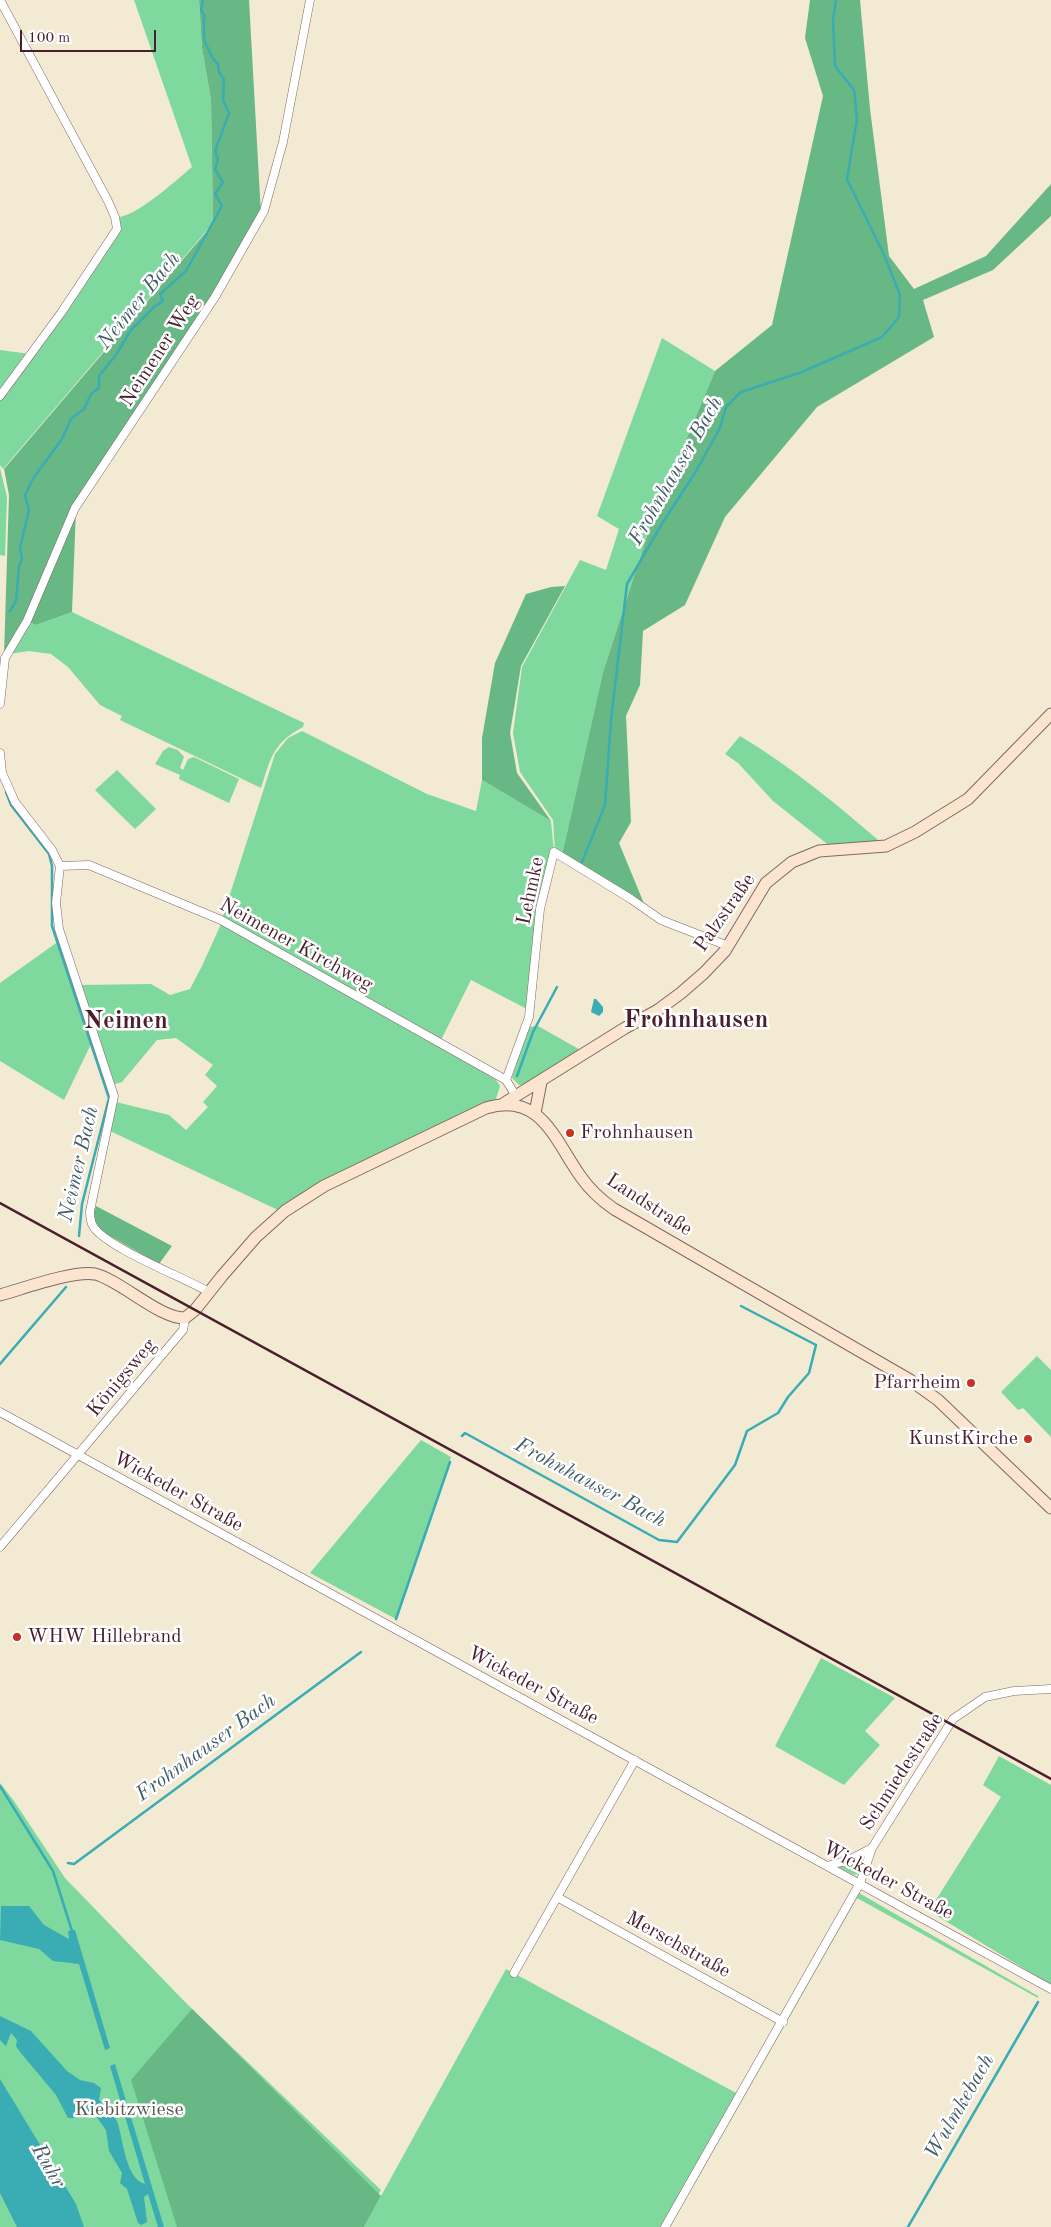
<!DOCTYPE html>
<meta charset="utf-8">
<style>
body{margin:0}
#map{position:relative;width:1051px;height:2227px;overflow:hidden;background:#f2ead3;font-family:"Old Standard TT",serif}
canvas{display:block}
.scale{position:absolute;left:20px;top:30px;width:136px;height:22px;box-sizing:border-box;border:2px solid #4a1f2b;border-top:0;padding-left:6px;font-size:15px;line-height:18px;white-space:nowrap;color:#4a1f2b;-webkit-text-stroke:4px #fff;paint-order:stroke}
</style>
<div id="map">
<canvas width="1051" height="2227"></canvas>
<div class="scale">100 m</div>
</div>
<script>
const context = document.querySelector('canvas').getContext('2d');
context.lineJoin = 'round';
function fillPath(path, color) { context.fillStyle = color; context.fill(path, 'evenodd'); }
function stroke(path, color, width, dash) { context.strokeStyle = color; context.lineWidth = width; context.lineCap = dash ? 'butt' : 'round'; context.setLineDash(dash || []); context.stroke(path); }
function label(font, color, halo, rows, align = 'center') {
  context.font = font + ' "Old Standard TT",serif'; context.lineWidth = 5; context.setLineDash([]); context.textBaseline = 'middle'; context.strokeStyle = halo; context.fillStyle = color; for (const [text, x, y, turn = 0] of rows) {
    context.save(); context.translate(x, y); context.rotate((+turn || 0) * Math.PI / 180); context.textAlign = isNaN(turn) ? turn : align; if (halo) context.strokeText(text, 0, 0); context.fillText(text, 0, 0); context.restore();
  }
}
const green = new Path2D(`
 M134,0H199L202,48L211,100L213,223L3,469L0,465V399L118,229L116,218C139,215 174,182 192,167Z
 M662,338L715,371L652,521L603,672L562,855L555,851L553,820L520,772L513,733L522,667L580,560L606,570L619,529L597,516Z
 M0,350L30,354L0,394Z
 M0,468L7,497L5,556L0,555Z
 M72,612L304,723L303,727C273,743 271,757 261,788L120,720L122,716L100,705L68,667L51,654L29,651L9,654L29,622L36,625Z
 M302,731L427,794L476,811L482,780L551,821L554,852L527,1009L471,980L440,1042L222,919L275,754L288,738Z
 M740,736C792,767 837,805 883,844L831,847L773,801L738,763L725,754Z
 M169,747L178,750L184,757L180,768L183,770L188,759L194,757L239,779L229,803L179,779L180,775L155,764L163,751Z
 M117,770L156,809L135,829L95,790Z
 M221,924L494,1077L500,1086L496,1099L317,1184L278,1210L110,1131L116,1102L169,1115L186,1130L208,1107L203,1102L217,1086L205,1075L213,1065L176,1038L157,1040L122,1082L112,1085L80,985L151,984L170,995L190,989L202,966Z
 M59,941L92,1042L64,1100L0,1061V983Z
 M538,1026L584,1052L528,1085H519L512,1078L527,1027Z
 M1037,1356L1051,1370V1437L1023,1408L1018,1410L1001,1392Z
 M421,1440L451,1457L396,1619L310,1573Z
 M821,1658L895,1698L865,1731L880,1745L844,1785L775,1746Z
 M999,1756L1051,1785V1985L929,1911L1001,1797L983,1785Z
 M0,1783L14,1801L65,1878L187,2004L381,2190L359,2227H0Z
 M864,1856L867,1858L858,1874L854,1875L838,1867Z
 M852,1889L1038,1996V1998L857,1898L670,2227H364L506,1969L738,2094Z`);
const forest = new Path2D(`
 M199,0H249L261,215L215,295L74,508L26,620L4,655L9,495L4,469L213,224L211,100L202,48Z
 M810,0H860L870,109L889,256L914,289L986,256L1051,184V216L993,270L923,300L934,337L817,407L725,517L685,605L643,631L640,685L626,716L631,822L619,843L645,906L562,855L603,672L652,521L715,371L772,325L823,96L805,38Z
 M76,509L72,612L36,625L29,622Z
 M565,586L521,666L510,733L517,773L551,821L482,780V738L495,663L526,594L551,587Z
 M96,1206L172,1246L159,1264L101,1231L93,1217Z
 M192,2009L381,2196L364,2227H177L131,2080Z`);
const water = new Path2D(`
 M594,999H596L603,1007V1012L599,1016L591,1012Z
 M1,1906H29L44,1925L69,1939L68,1931L75,1930L110,2048L105,2050L79,1964L53,1961L39,1949L0,1940Z
 M0,2016L31,2031L67,2071L80,2080L94,2083L101,2088L99,2100C105,2106 113,2113 117,2121C123,2137 125,2179 145,2184L110,2066L115,2064L164,2227H158L148,2194L144,2197L147,2222L141,2225L138,2223L127,2189L120,2183L122,2173L109,2151L106,2130L93,2112L86,2118H68L56,2095L20,2052L16,2046L17,2040L11,2033L6,2046L0,2040Z
 M0,2079L76,2204L84,2227H17L0,2193Z`);
const stream = new Path2D(`
 M10,611L16,601L19,567L22,559L20,548L29,510L25,495L34,477L62,439L71,419L84,409L91,394L99,388V376L116,355L131,330L154,307L163,301L160,294L186,271L222,206L215,194L223,182L215,170L218,159L215,151L229,113L223,100L224,80L219,72L218,64L213,59L204,40V15L201,10L203,0
 M6,792L11,805L49,854L52,866V926L109,1098L82,1204L79,1236
 M582,862L605,805L611,720L627,584L663,522L695,473L720,428L726,407L741,392L802,372L882,337L899,317L900,295L885,257L847,179L857,119L854,90L835,66L833,20L836,0
 M517,1076L533,1032L557,987
 M0,1364L66,1287
 M462,1436L465,1433L659,1540L677,1542L735,1465L747,1431L778,1413L788,1397L809,1373L816,1345L741,1306
 M396,1619L450,1462
 M0,1786L53,1871L72,1931
 M68,1863L74,1864L361,1652
 M908,2227L1038,2002`);
const street = new Path2D(`
 M0,396L61,313L117,229L115,217L108,201L0,0
 M0,704L5,658L27,621L75,508L215,297L264,211L283,142L310,0
 M0,753L2,773L15,802L52,850L60,866L56,903L59,929L114,1096L90,1211C90,1216 90,1221 93,1226C105,1247 185,1278 209,1292
 M60,866L89,865L221,920L506,1080L516,1096
 M506,1080L529,1017L540,909L554,852L631,899L661,920L728,946
 M0,1412L1051,1989
 M0,1547L183,1330L185,1318
 M827,1866L849,1860L872,1848
 M557,1897L783,2022
 M514,1973L635,1760
 M665,2227L860,1883L872,1848L953,1719L985,1697L1014,1691L1051,1689`);
const secondary = new Path2D(`
 M503,1104L625,1028L658,1010L681,993L704,973L725,951L766,883L792,862L819,851L886,846L915,832L968,799L1051,714
 M535,1113L541,1082
 M0,1295C22,1289 74,1270 95,1274C120,1280 160,1319 185,1318L195,1310L222,1276L256,1237L285,1211L324,1186L486,1108C541,1091 555,1141 581,1177C590,1190 601,1200 614,1209L910,1380L938,1400L1051,1508`);
const rail = new Path2D(`
 M0,1203L1051,1779`);
const markers = [
 [570,1133,5,"#c8321e"],
 [971,1383,5,"#c8321e"],
 [1028,1439,5,"#c8321e"],
 [17,1637,5,"#c8321e"]
];
const streetNames = [
 ["Neimener Weg",160,351,-57],
 ["Lehmke",531,891,-78],
 ["Palzstraße",725,913,-55],
 ["Neimener Kirchweg",296,945,29],
 ["Landstraße",649,1205,33],
 ["Königsweg",122,1378,-50],
 ["Wickeder Straße",178,1492,29],
 ["Wickeder Straße",533,1686,28],
 ["Schmiedestraße",902,1772,-57],
 ["Wickeder Straße",888,1881,28],
 ["Merschstraße",678,1945,29]
];
const poiNames = [
 ["Frohnhausen",580,1133],
 ["Pfarrheim",961,1383,"right"],
 ["KunstKirche",1018,1439,"right"],
 ["WHW Hillebrand",27,1637]
];
const parkNames = [
 ["Kiebitzwiese",129,2110]
];
const waterNames = [
 ["Neimer Bach",139,301,-51],
 ["Frohnhauser Bach",676,471,-60],
 ["Neimer Bach",79,1164,-77],
 ["Frohnhauser Bach",590,1483,28],
 ["Frohnhauser Bach",206,1748,-36],
 ["Wulmkebach",960,2107,-60],
 ["Ruhr",48,2166,60]
];
const districtNames = [
 ["Frohnhausen",696,1020],
 ["Neimen",126,1021]
];
fillPath(green, '#7fd89e');
fillPath(forest, '#67b885');
fillPath(water, '#3aacb3');
stroke(stream, '#3aacb3', 2.5);
stroke(street, '#856666', 9);
stroke(secondary, '#856666', 13);
stroke(street, '#fff', 8);
stroke(secondary, '#fbe5cf', 11);
stroke(rail, '#4a1f2b', 2.5);
for (const [x, y, r, color] of markers) { const dot = new Path2D(); dot.arc(x, y, r, 0, 2 * Math.PI); context.fillStyle = color; context.fill(dot); stroke(dot, '#fff', 2); }
label('20px', '#4a1f2b', '#fff', streetNames);
label('20px', '#4a1f2b', '#fff', poiNames, 'left');
label('20px', '#5a564e', '#fff', parkNames);
label('italic 21px', '#435e68', '#fff', waterNames);
label('bold 25px', '#4a1f2b', '#fff', districtNames);
</script>
